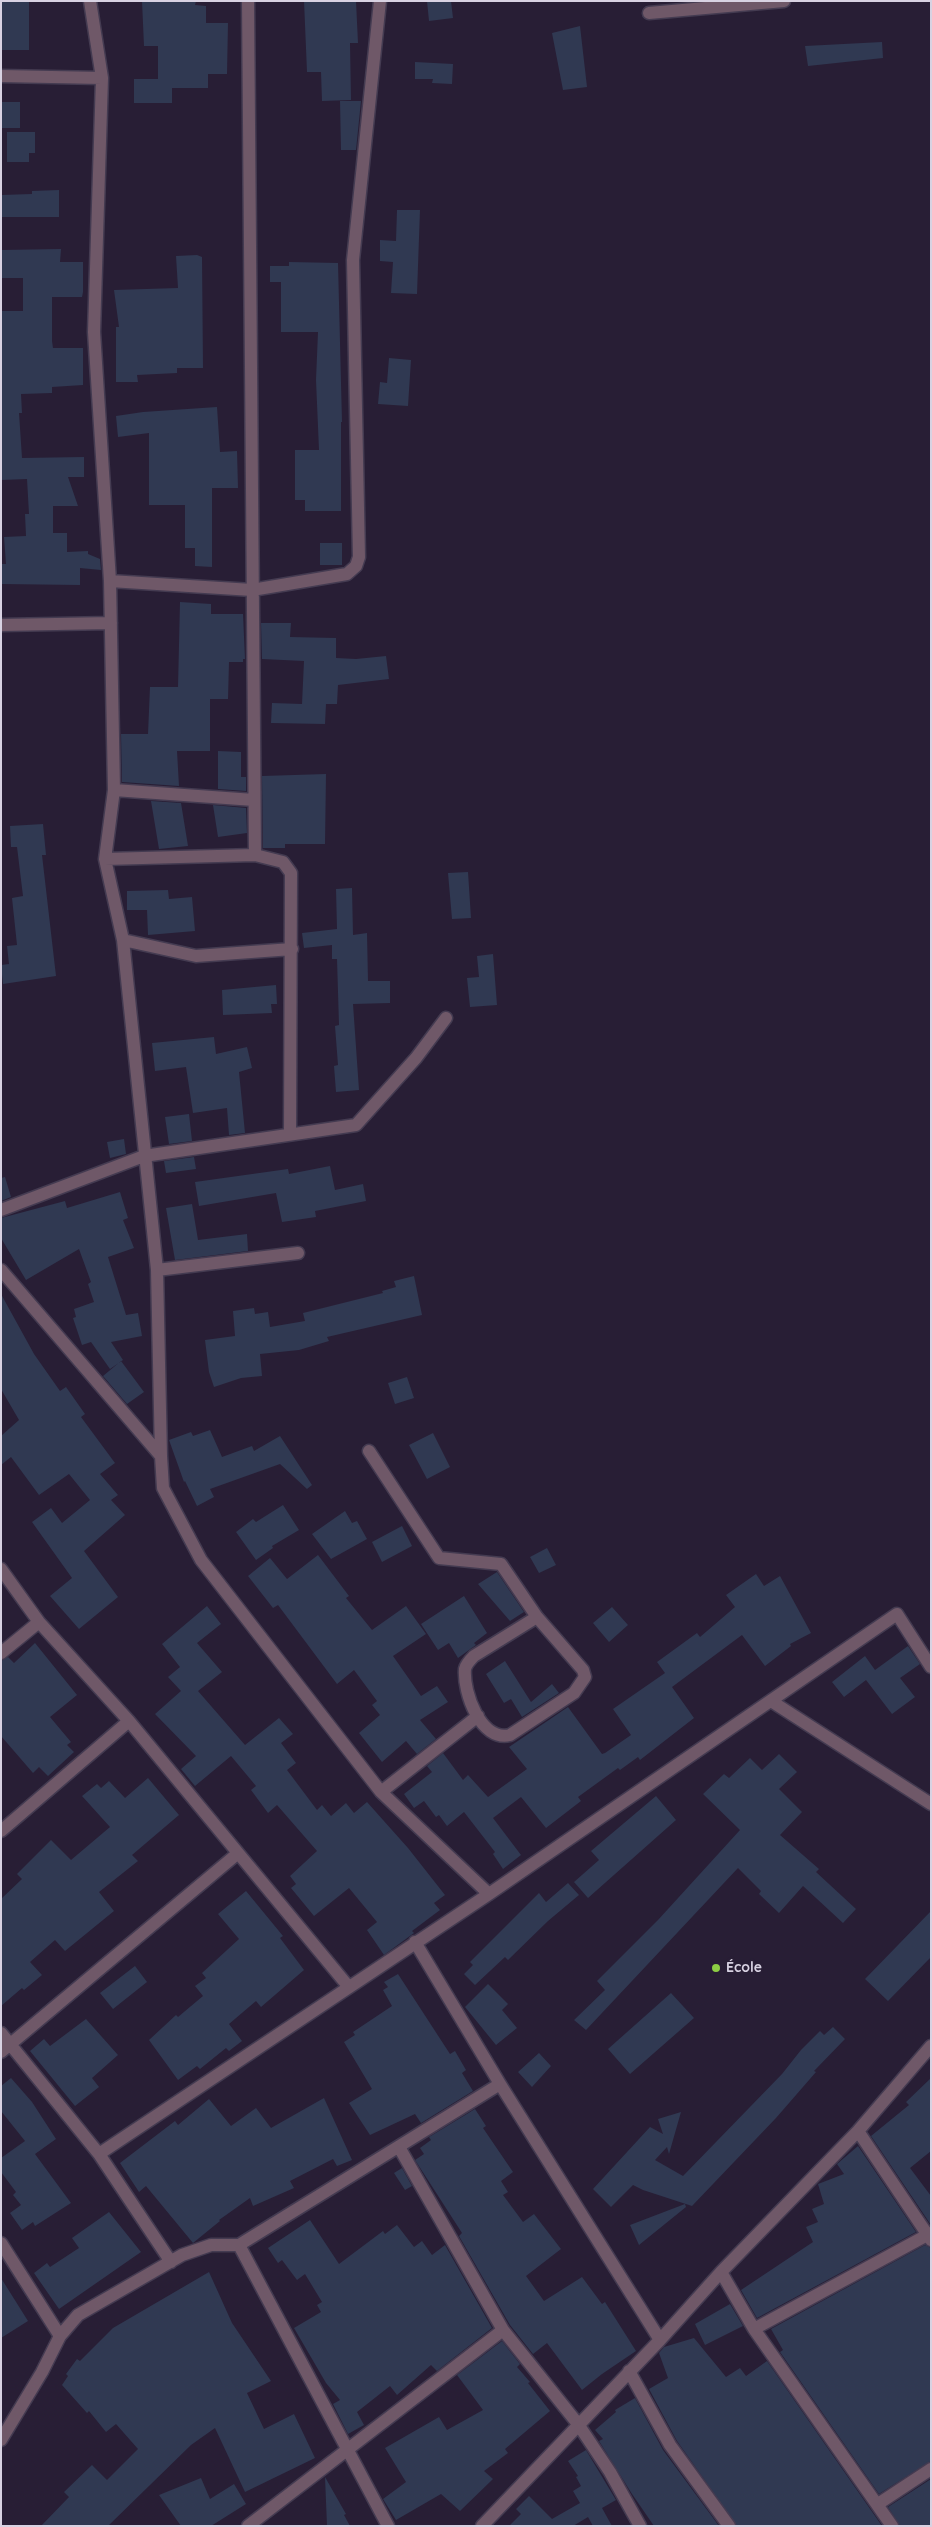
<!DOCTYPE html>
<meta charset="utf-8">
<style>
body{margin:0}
#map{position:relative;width:932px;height:2527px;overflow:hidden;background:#281e35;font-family:Quicksand,sans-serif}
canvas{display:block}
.frame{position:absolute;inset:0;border:2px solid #d8d2e2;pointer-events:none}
</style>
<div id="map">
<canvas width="932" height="2527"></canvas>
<div class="frame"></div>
</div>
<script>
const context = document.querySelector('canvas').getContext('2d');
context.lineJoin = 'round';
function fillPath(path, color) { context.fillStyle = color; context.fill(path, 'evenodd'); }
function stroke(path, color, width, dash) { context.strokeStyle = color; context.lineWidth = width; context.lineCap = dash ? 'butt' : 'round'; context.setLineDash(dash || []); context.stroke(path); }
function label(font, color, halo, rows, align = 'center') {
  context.font = font + ' Quicksand,sans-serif'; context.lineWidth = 5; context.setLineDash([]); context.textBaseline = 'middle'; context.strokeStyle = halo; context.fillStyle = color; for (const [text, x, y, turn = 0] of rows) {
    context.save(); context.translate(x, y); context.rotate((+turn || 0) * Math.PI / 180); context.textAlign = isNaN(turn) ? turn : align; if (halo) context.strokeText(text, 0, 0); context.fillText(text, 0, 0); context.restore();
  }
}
const building = new Path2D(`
 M1,1H29V50H1Z
 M142,1H196L195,5L206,6V23H228L227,74H208V88H172V103H134V79H158V46H144Z
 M304,1H356L358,43H350L351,100L322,101L321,72H307Z
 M427,1H451L453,18L429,21Z
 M580,26L587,87L563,90L552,33Z
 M882,42L883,58L808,66L805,46Z
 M415,62L453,64L452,84L432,83L433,79H415Z
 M340,101H361L356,150H341Z
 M1,102H20V128H1Z
 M7,132H35V153H29V162H7Z
 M59,190V217H1V195L32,194V191Z
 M397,210H420L417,294L391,293L393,262L380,261V240L396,241Z
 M61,249L60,262H83V292L82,297H52V341L53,348H83V385L52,387V393L21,394L22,413H19L22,458L84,457V477H68L78,506H53V533H67V552L88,551V554L100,559L101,570L80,568V585L1,584V564H6L4,537L26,536L25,514H29L27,479L1,480V311H23V278H1V250Z
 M197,255L202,257L203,368H177V373L137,375L138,382H116V327H119L114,290L178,288L176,256Z
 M289,262L338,263L342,422H341V511H305V500H295V450H319L316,380L318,332H281V282H270V266H289Z
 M389,358L411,360L408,406L378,404L380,382L387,383Z
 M217,407L220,452L237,451L238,488H212V567L195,566V548H185V505H149V433L118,437L116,416L143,412Z
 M320,543H342V565H320Z
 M180,602L211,604V614H243L245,659H243V662H229L228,699H210V751H177L179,786L122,782L121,734H148L150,687H178Z
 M261,623H291L290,637L336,638V658L356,659L386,656L389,679L338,685L337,704H326L325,724L271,723L272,703L302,704L304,661L262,659Z
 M218,751L241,752V777H246V791L218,789Z
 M326,774L325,844H285V848H263L262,776Z
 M151,801L181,803L188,846L159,849Z
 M213,805L246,808L247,833L218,837Z
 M43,824L46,855H42L56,976L3,984L1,965L9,964L7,946L17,945L12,898L23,896L17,847H11L10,826Z
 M468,872L471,918L452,919L448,873Z
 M352,888L353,935L367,933L368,981H390V1003L353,1004L359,1090L336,1092L334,1066L338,1065L335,1026L339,1025L337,959H332V945L304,948L302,933L337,929L336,889Z
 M168,890L169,899L192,897L195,931L148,935L147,910H127V891Z
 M493,954L497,1005L470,1007L467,978L479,977L477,956Z
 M276,985L277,1004H271L272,1013L223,1015L222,990Z
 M214,1037L216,1054L247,1047L252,1068L239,1072L245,1133L229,1135L227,1108L193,1113L186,1067L155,1071L152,1043Z
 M189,1114L192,1141L169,1144L165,1117Z
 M124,1139L126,1154L110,1158L107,1142Z
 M194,1157L196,1169L166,1173L164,1161Z
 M330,1166L335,1190L363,1184L366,1201L315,1211L316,1217L282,1222L276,1193L199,1206L195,1182L288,1169L289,1174Z
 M5,1177L11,1197L1,1201V1178Z
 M120,1192L128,1218L123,1220L134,1248L108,1257L126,1315L138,1313L142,1336L111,1342L123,1360L110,1369L91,1342L82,1345L73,1318L76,1317L74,1309L94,1302L88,1284L91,1282L79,1249L26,1280L1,1238V1218L65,1201L67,1208Z
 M192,1204L198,1240L247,1234L248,1251L175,1260L166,1208Z
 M414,1276L422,1315L327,1337L329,1341L299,1350L260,1354L262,1376L241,1378L214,1387L209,1372L205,1340L235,1336L233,1311L254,1308L255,1314L268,1312L270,1327L305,1321L303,1313L383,1293L382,1291L396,1287L394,1281Z
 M1,1294L34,1354L60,1391L66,1387L85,1414L81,1417L115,1463L100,1474L118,1495L111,1500L125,1515L84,1551L118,1597L79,1629L50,1596L72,1578L32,1522L51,1508L62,1523L90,1500L69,1474L39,1495L11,1457L1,1465V1436L19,1420L1,1389Z
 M121,1361L144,1392L127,1404L103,1376Z
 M407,1377L414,1398L395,1404L388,1383Z
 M210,1430L222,1457L252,1446L254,1451L280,1436L312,1485L307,1489L280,1464L210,1489L214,1497L197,1506L185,1481L184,1482L169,1440L191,1432L193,1436Z
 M433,1433L450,1467L427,1479L409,1445Z
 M283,1505L299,1530L272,1546L273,1548L256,1560L236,1532L253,1519L256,1522Z
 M345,1511L352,1523L357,1521L367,1539L331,1559L312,1534Z
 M402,1526L412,1546L382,1562L372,1542Z
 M547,1548L556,1565L539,1573L530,1557Z
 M318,1555L349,1596L346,1598L372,1630L406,1606L426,1634L393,1656L421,1696L437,1686L448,1702L420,1720L436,1739L417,1754L406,1741L382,1762L359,1733L380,1715L372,1705L377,1701L354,1670L337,1684L278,1605L273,1608L248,1576L270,1558L287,1579Z
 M497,1572L524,1612L510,1621L478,1584Z
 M756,1574L764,1586L780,1576L811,1633L790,1644L791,1646L765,1666L742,1635L672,1687L694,1718L640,1760L638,1757L620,1770L618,1768L578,1797L581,1801L546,1828L521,1797L493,1818L521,1855L503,1869L493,1854L495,1852L464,1812L447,1826L439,1815L436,1817L424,1801L414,1808L404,1794L432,1772L427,1766L443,1753L463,1780L468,1775L488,1797L527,1769L509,1747L568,1707L602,1754L605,1753L631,1735L613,1709L665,1673L657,1662L697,1633L700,1637L735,1607L726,1595Z
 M464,1596L487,1633L474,1643L476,1645L458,1658L449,1643L438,1650L421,1624Z
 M207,1606L221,1624L197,1643L222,1672L198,1691L245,1745L279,1718L293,1734L281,1743L296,1763L287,1770L317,1810L322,1805L331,1816L346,1803L354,1813L367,1802L408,1848L445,1895L434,1903L440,1910L412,1931L414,1933L384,1955L367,1930L377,1922L349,1888L314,1916L291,1888L296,1884L290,1876L317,1851L277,1805L268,1813L251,1790L256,1786L231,1756L195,1786L181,1769L196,1756L155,1714L181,1691L168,1677L180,1667L162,1644Z
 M612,1607L628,1625L609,1642L593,1623Z
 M35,1643L77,1695L50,1717L71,1742L67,1745L74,1752L48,1776L39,1767L33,1773L1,1736V1661L8,1657L14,1663Z
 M908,1646L920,1664L900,1678L915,1697L892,1714L866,1680L844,1697L832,1682L865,1656L875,1670Z
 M505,1661L531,1702L552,1684L559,1693L522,1717L511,1699L504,1703L486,1674Z
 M779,1754L797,1772L779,1789L802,1812L780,1835L819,1869L816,1872L856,1909L843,1923L803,1886L779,1913L759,1894L761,1891L738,1868L586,2030L574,2020L605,1990L597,1981L658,1920L740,1830L703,1794L724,1774L729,1778L750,1758L762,1770Z
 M148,1778L179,1815L132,1855L138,1861L99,1892L114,1911L65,1951L55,1940L30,1962L42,1975L24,1990L22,1988L1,2006V1899L22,1879L17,1874L51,1840L71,1860L110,1827L82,1796L97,1784L101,1788L109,1781L125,1798Z
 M656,1796L676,1820L588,1898L574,1882L599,1860L591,1851Z
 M568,1883L579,1895L548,1921L508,1960L505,1957L475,1985L464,1974L473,1965L470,1962L539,1893L546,1902Z
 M246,1891L283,1936L280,1938L304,1970L261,2007L256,2001L229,2024L242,2041L229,2051L226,2048L200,2069L197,2066L178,2080L149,2040L176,2015L178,2017L203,1996L195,1986L206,1978L202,1973L239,1939L218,1914Z
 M931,1911V1957L888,2001L865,1979Z
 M135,1966L147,1982L113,2009L100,1993Z
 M398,1974L450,2054L455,2051L466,2070L462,2073L473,2091L421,2123L415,2114L370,2135L349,2103L372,2089L344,2042L355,2035L353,2032L392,2006L383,1990L388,1987L384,1982Z
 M488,1984L508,2004L502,2010L517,2028L496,2045L465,2007Z
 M671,1993L694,2018L630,2074L608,2049Z
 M86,2019L118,2055L92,2078L99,2087L75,2106L30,2051L44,2039L50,2046Z
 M833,2027L845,2039L814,2071L816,2072L776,2118L692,2206L643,2190L633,2185L611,2207L593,2189L650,2127L663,2134L658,2119L681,2112L669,2154L667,2147L655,2160L683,2176L782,2074L801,2050L820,2031L824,2035Z
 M539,2053L551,2066L532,2087L518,2072Z
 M11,2078L32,2102L56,2139L35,2154L71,2203L35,2226L33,2222L22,2230L10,2213L21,2205L13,2195L16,2192L1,2172V2158L25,2141L1,2111V2086Z
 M931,2078V2151L910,2168L931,2196V2225L871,2136L909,2105L906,2102Z
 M324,2098L352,2160L337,2166L333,2159L290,2181L294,2188L253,2206L250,2198L219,2220L220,2221L193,2243L146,2186L139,2192L120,2163L175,2121L178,2125L209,2099L231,2126L256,2108L271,2128Z
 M475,2109L486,2126L483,2128L513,2172L501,2181L508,2192L503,2195L523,2222L534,2214L561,2249L526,2276L544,2301L582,2277L602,2304L605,2302L636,2351L602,2374L582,2390L547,2343L533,2354L510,2325L459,2236L462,2233L415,2160L424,2154L420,2148L431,2140L429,2137Z
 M858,2146L916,2232L757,2318L741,2290L813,2242L806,2227L818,2222L812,2209L824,2204L818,2184L844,2174L837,2164Z
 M402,2168L412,2186L405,2190L394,2173Z
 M685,2204L686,2207L639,2245L630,2225Z
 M109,2212L141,2252L59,2309L34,2273L47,2263L50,2267L79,2248L72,2238Z
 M310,2220L339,2264L383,2231L385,2234L397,2225L414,2247L422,2241L432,2255L445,2245L492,2328L437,2371L431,2365L397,2395L390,2386L357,2412L364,2425L348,2434L333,2404L340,2400L326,2383L294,2328L321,2312L317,2305L322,2302L305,2274L297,2280L282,2260L278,2263L268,2248Z
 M925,2245L931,2248V2461L879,2494L780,2352L783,2350L771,2329Z
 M209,2272L232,2323L271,2381L247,2393L264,2429L294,2414L315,2458L245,2492L215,2428L191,2445L108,2526H41L69,2497L64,2492L92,2465L107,2480L138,2449L116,2424L106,2432L89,2411L87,2413L62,2385L68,2376L66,2374L77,2359L80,2361L113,2328Z
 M1,2278L28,2321L1,2338Z
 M730,2304L743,2326L705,2345L695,2324Z
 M694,2338L726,2377L740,2368L746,2376L767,2361L882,2526H737L677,2441L649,2389L668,2378L659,2353L664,2347Z
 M502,2341L520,2364L517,2367L530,2382L528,2383L550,2411L505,2449L508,2453L484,2471L493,2479L460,2511L441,2494L396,2520L383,2499L406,2482L385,2448L439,2417L447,2430L483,2410L457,2375Z
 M635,2398L663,2450L719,2526H654L632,2494L599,2441L603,2439L595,2430L616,2412L615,2410Z
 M586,2450L616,2500L602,2508L612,2526H593L588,2517L573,2526H509L521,2514L516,2509L529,2496L552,2519L580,2503L573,2491L581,2486L576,2477L578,2476L568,2461Z
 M325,2477L346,2514L344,2515L350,2526H327Z
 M201,2478L210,2499L234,2484L246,2504L211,2526H181L159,2495Z
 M931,2479V2526H900L888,2507Z`);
const minor = new Path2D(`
 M90,1L102,78L94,332L110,581L114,790L105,859L123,940L157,1270L161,1456
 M649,13L784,1
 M1,76L102,78
 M110,581L252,590L347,574L356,566L359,557L353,260L380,1
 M1,625L111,623
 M114,790L254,800
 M255,855L283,862L291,873L290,1133
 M105,859L255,855L248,1
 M123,940L196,956L292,949
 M1,1210L144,1156L356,1125L416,1058L446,1018
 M1,1270L161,1456L163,1488L201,1560L381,1792L489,1894
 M157,1270L298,1253
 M369,1451L439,1558L501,1564L537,1617
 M1,1569L39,1622L129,1721L348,1986
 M537,1617L583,1670L585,1677L574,1693L510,1735C481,1742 463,1693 465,1669C466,1664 470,1660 474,1656Z
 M1,1653L39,1622
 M771,1701L931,1804
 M381,1792L478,1716
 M1,1831L129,1721
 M415,1942L500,2084L660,2340
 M1,2033L99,2154L171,2262
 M1,2052L237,1854
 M858,2131L931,2240
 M399,2147L503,2330L578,2424L610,2472L640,2526
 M99,2154L489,1894L897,1614L931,1667
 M1,2243L60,2336
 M239,2245L388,2526
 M721,2272L754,2329L892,2526
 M754,2329L931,2233
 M629,2371L670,2445L729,2526
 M1,2440L42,2372L60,2336L78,2315L182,2255L211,2245H239L500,2084
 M878,2504L931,2469
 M248,2526L503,2330
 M482,2526L660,2340L721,2272L858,2131L931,2046`);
const markers = [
 [716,1968,5,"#8dce44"]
];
const poiNames = [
 ["École",726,1968]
];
fillPath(building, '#303952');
stroke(minor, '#443b51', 15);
stroke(minor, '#6f5868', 12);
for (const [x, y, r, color] of markers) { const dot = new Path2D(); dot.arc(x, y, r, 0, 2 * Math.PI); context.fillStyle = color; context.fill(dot); stroke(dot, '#281e35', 2); }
label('bold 14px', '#d8d2e2', '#281e35', poiNames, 'left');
</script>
